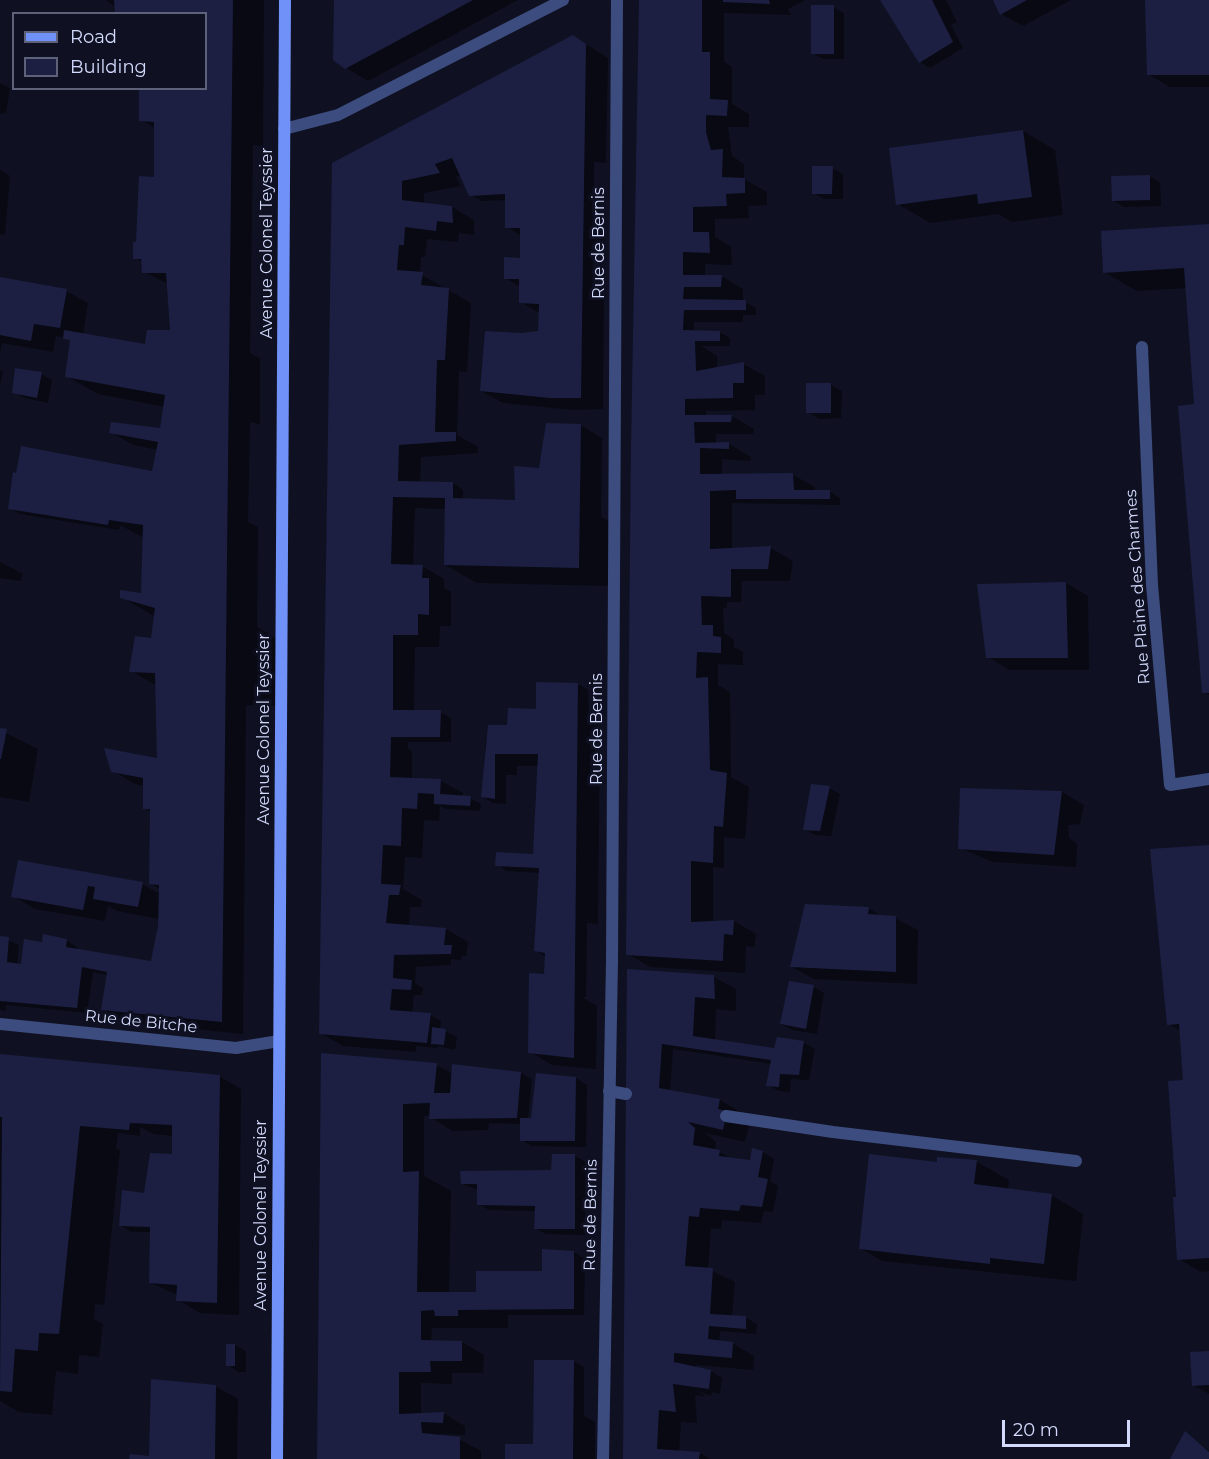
<!DOCTYPE html>
<style>
body{margin:0}
#map{position:relative;width:1209px;height:1459px;overflow:hidden;background:#0f1122;font-family:Montserrat,sans-serif}
canvas{display:block}
.legend{position:absolute;left:12px;top:12px;width:195px;height:78px;box-sizing:border-box;background:#0f1122;border:2px solid #5d6179;margin:0;padding:8px 10px;list-style:none;font-size:18px;color:#d3dafc}
.legend li{display:flex;align-items:center;gap:12px;height:30px}
.legend b{width:30px;border:2px solid #5d6179}
.scale{position:absolute;left:1002px;top:1420px;width:128px;height:27px;box-sizing:border-box;border:3px solid #d3dafc;border-top:0;padding-left:8px;font-size:18px;line-height:21px;white-space:nowrap;color:#d3dafc;-webkit-text-stroke:4px #0f1122;paint-order:stroke}
</style>
<div id="map">
<canvas width="1209" height="1459"></canvas>
<ul class="legend">
<li><b style="height:8px;background:#7091f7"></b>Road</li>
<li><b style="height:16px;background:#1c1f42"></b>Building</li>
</ul>
<div class="scale">20 m</div>
</div>
<script>
const context = document.querySelector('canvas').getContext('2d');
context.lineJoin = 'round';
function fillPath(path, color) { context.fillStyle = color; context.fill(path, 'evenodd'); }
function stroke(path, color, width, dash) { context.strokeStyle = color; context.lineWidth = width; context.lineCap = dash ? 'butt' : 'round'; context.setLineDash(dash || []); context.stroke(path); }
function label(font, color, halo, rows, align = 'center') {
  context.font = font + ' Montserrat,sans-serif'; context.lineWidth = 6; context.setLineDash([]); context.textBaseline = 'middle'; context.strokeStyle = halo; context.fillStyle = color; for (const [text, x, y, turn = 0] of rows) {
    context.save(); context.translate(x, y); context.rotate((+turn || 0) * Math.PI / 180); context.textAlign = isNaN(turn) ? turn : align; if (halo) context.strokeText(text, 0, 0); context.fillText(text, 0, 0); context.restore();
  }
}
const shadow = new Path2D(`
 M105,0H264L263,146L253,145L250,353L260,358V424L250,422L248,522L258,527L257,627L278,640V706L246,705L243,1034L125,1022L103,1010L108,975L93,972L87,1013L6,1005V1011L0,1010V937L19,945L17,965L22,966L43,944L66,940L77,947V951L153,963L159,919L117,911L108,906L105,921L35,909L13,896L19,862L142,884L160,894V889L150,883L152,812L144,808L145,786L135,784L113,771L158,760L157,686L131,671L152,640L156,617L121,597L142,595L144,538L120,525L119,530L20,514L9,508L153,473L158,450L133,445L111,432L161,430L165,407L98,394L66,376L72,342L65,337L56,336L53,352L2,343L0,353V278L66,291L88,303L83,335L153,347L172,331L168,284L144,272L143,263L135,258L161,179L156,129L141,120L206,88V14L116,7Z
 M336,0H518L368,81L346,68Z
 M642,0H805L788,9L791,15L724,13V62L732,67V104L749,114V127H728L732,156L744,164V179L767,192V205L748,206L749,218L715,219V237L731,247L732,265L705,264V277L721,276L743,289V301L756,308V315H743V322H694V332H719L730,338V346H701L717,356V369L743,364L765,376V395H755V410L706,411V416H732L754,429L753,434H716V444H729L751,457L750,461L722,459V475H793L815,487V492H830L840,498V505L732,503V549L771,548L793,561L790,581H742L741,602H727V608H723L724,633L734,640V647L743,652V665L718,664V685L730,692L731,777L749,787L745,839L724,837V868L713,867V922L734,921L756,934L754,947L746,946L745,973L650,967L628,954Z
 M882,0H946L957,22L951,25L963,48L930,68L920,62Z
 M994,0H1071L1023,26L1001,14Z
 M1147,0H1209V87H1170L1148,74Z
 M833,7L844,13V59H823L812,53Z
 M573,36L608,58L606,163L594,162V211L605,217L604,252L593,251V284L604,290L603,409L574,410L503,403L481,391L522,335L539,332L540,313L520,302L521,287L505,278L521,260V236L507,227V200L482,201L471,195L461,175L456,177L461,186L424,193V204L452,207L474,220V235L459,233L458,242L427,239L425,257H421L420,274L471,303L467,372L459,371L457,435L478,447V453L421,457L420,483H453L463,490V500L521,502L540,469L580,425L602,438L601,517L611,522V586L477,583L445,565L446,509L415,508L413,566H422L444,579V588L451,592V626H440L439,647H415L414,712H440L451,718V742H408V749L412,752V779L441,781L463,793V797L470,798L481,804L480,811L446,809L440,806L439,821L424,820L422,858L405,857L403,889L422,900L421,907H410L409,927L446,929L468,942L466,956H462L461,960L451,959V965L416,967L415,983L423,988L422,995H414L412,1013L430,1015L441,1021L440,1029L457,1037L455,1050L438,1046L437,1048L416,1046V1052L343,1046L320,1033L333,164Z
 M0,83L10,88L6,113L0,114Z
 M1023,131L1055,150L1063,215L1012,222L998,214L930,223L898,204Z
 M832,168L843,174V199H824L813,193Z
 M0,170L10,176L5,235L0,234Z
 M1149,176L1160,182L1161,206L1124,207L1114,201Z
 M1209,225V695L1203,692L1196,406L1186,288L1137,291L1104,272Z
 M0,370L3,371L0,386Z
 M41,374L52,380L48,403L25,398L14,392Z
 M831,385L842,391L841,418L819,419L808,412Z
 M0,562L23,574L21,581L0,578Z
 M1066,583L1088,596L1089,670H1010L988,657Z
 M578,684L588,690L589,718L600,724L598,924L587,923L586,997H582L597,1006L596,1069L552,1065L530,1052L546,975V957L535,950L540,873L507,871L497,865L539,856V766H517V775H506V804L493,803L482,796L486,738L537,711Z
 M0,730L38,749L29,802L0,797Z
 M829,788L840,794L831,836L815,835L805,829Z
 M1062,792L1084,805L1080,824L1068,825L1069,838L1077,844L1076,867L993,862L960,848Z
 M1209,846V1271L1201,1272L1179,1259L1178,1198L1185,1081L1181,1031L1169,1024Z
 M868,908L883,917L895,918L918,930L917,984L814,979L792,967Z
 M714,977L736,989V1011L716,1009L715,1041L775,1050L778,1039L804,1043L815,1049L809,1080L791,1079L790,1092L779,1091L768,1085L772,1064L673,1049L670,1092L720,1100L742,1113L749,1125L745,1142L705,1133L716,1142L715,1150L734,1160L751,1162L753,1150L763,1152L774,1159L770,1181L778,1186L773,1212L764,1211L761,1223L722,1220L721,1229L711,1228L708,1269L735,1282L732,1317L746,1318L757,1324L756,1334L720,1331L719,1342L732,1343L754,1356L753,1370L696,1365V1368L711,1371L722,1378L720,1394L712,1392L711,1396L695,1390L706,1396L695,1395L697,1423L681,1422L679,1452L700,1453L710,1459H625L627,1025Z
 M814,987L824,993L817,1034L792,1030L781,1024Z
 M0,1055L219,1076L241,1089L239,1315L200,1313L178,1300V1295L151,1283L152,1232H131L120,1225L174,1156L173,1136L153,1134L140,1127V1136L118,1133L116,1148L120,1150L104,1305L95,1304L94,1319L103,1324L99,1357L79,1355L78,1374L56,1371L52,1415L19,1412L0,1401Z
 M436,1065L453,1074V1066L521,1073L532,1079L528,1119H532L576,1078L587,1085L586,1147L532,1146L521,1140V1124L489,1123L488,1130L453,1131L431,1118V1115L424,1116V1176L451,1191L449,1293H478L544,1273L574,1252L585,1259L584,1315H508V1328H432L431,1342H462L484,1355L483,1373H452V1384L421,1383V1414L443,1413L465,1426V1435L440,1434V1437L459,1439L481,1451V1459H318L321,1172Z
 M553,1156H575L586,1162L585,1235L546,1234L535,1228L536,1211L489,1210L478,1204V1190L462,1184L552,1171Z
 M977,1162L1009,1180L1008,1190L1051,1195L1083,1214L1076,1281L882,1261L860,1248L936,1164Z
 M235,1345L246,1351V1372H238L228,1365Z
 M1209,1352V1394L1193,1385Z
 M573,1361L584,1367V1416L595,1422V1459H506L535,1445Z
 M215,1386L238,1399L237,1459H131L150,1457Z
 M1185,1433L1209,1451V1459H1171Z`);
const building = new Path2D(`
 M114,0H233L222,1022L101,1010L107,972L82,967L77,1008L0,1001V936L9,937L7,962L21,964L24,939L42,942L43,934L67,939L66,947L151,961L158,926L159,885L149,884L150,809H143V778L111,772L104,748L157,758L155,673L129,672L135,636L151,638L155,608L120,598V590L141,593L143,525L109,520L108,525L8,509L13,472L16,473L21,446L152,471L158,442L109,433L111,422L160,428L165,395L65,377L70,340L63,339L64,330L145,344L147,330H170L166,273H142L141,259H133V242H136L139,176L154,177V122L139,121V88H206V14H115Z
 M334,0H473L345,69L333,60Z
 M639,0H702V52H710V99L728,100L727,116L706,115V132L711,150L723,149L722,177L745,178V193L726,194L727,206L693,207V232H709L710,253L683,252V275H722L721,287H684L683,299L746,300V310H684L683,330L720,331V341H695L696,371L744,362V383H733V398L685,399V415H732L731,422H694L695,443L729,442V449L700,448V474L793,473L794,490H830V499H736V490L710,491V549L771,546L768,569H731V597L701,596L702,625H713V636L721,637V653L697,652L696,678L708,677L710,770L727,773L723,827L714,826L713,863L691,861V922L734,920L733,935L724,934L723,961L626,955L631,448Z
 M723,0H769L770,4L723,2Z
 M880,0H932L953,42L919,63Z
 M993,0H1027L1000,15Z
 M1145,0H1209V75H1147Z
 M811,5H834V54H811Z
 M573,35L586,44L581,398H550L480,391L485,331L521,333L538,331L539,304L519,303V279H504V257L520,258V228H505V194L469,196L452,158L435,164L440,173L402,181V200L452,206L453,223L437,221L436,231L405,227L404,245H399L397,270L423,272L421,285L449,288L445,360H437L435,432H456V441L399,445L398,481L453,482V498L515,500L514,466L539,468L546,423L581,424L579,568L444,565L445,498L393,497L391,564L423,565L422,578H429V615L418,614V635H393V710H441L440,737H391L390,777L441,779L440,794L471,796L470,806L434,804V794L418,793L417,809L402,808L401,846L383,845L381,884L401,885L399,895H389L386,923L446,928L444,945H452L451,954L394,955L393,978L412,980L411,990L392,989L390,1010L431,1013L427,1043L319,1034L332,163Z
 M1023,130L1032,197L978,204L977,194L896,205L889,148Z
 M812,166H833L832,194H812Z
 M1150,175V200L1112,201L1111,176Z
 M1209,224V693H1202L1178,406L1194,404L1184,268L1103,273L1101,231Z
 M0,277L67,289L60,328L34,324L31,341L0,335Z
 M15,368L42,372L37,398L12,393Z
 M806,383H831V413H806Z
 M1066,582L1068,658H986L977,584Z
 M536,682L578,683L574,1058L528,1053L529,973L544,974L545,953L534,951L539,868L495,866L496,852L533,854L538,754H495V799L481,797L488,725H507L508,708L536,709Z
 M0,728L7,729L1,759H0Z
 M811,784L830,786L820,831L803,830Z
 M960,788L1062,791L1054,855L958,849Z
 M1209,845V1258L1177,1260L1173,1197H1176L1168,1081L1183,1080L1179,1024L1167,1025L1150,849Z
 M18,860L143,882L138,907L93,899L95,887L88,886L83,910L11,897Z
 M805,904L869,907L868,914L896,916V972L790,967Z
 M627,969L714,975L715,999L695,997L693,1036L774,1048L777,1037L804,1041L799,1075L780,1074L779,1087L766,1086L771,1060L662,1044L659,1088L720,1099L718,1109L727,1111L723,1130L688,1122L695,1128L693,1145L720,1150L719,1156L750,1160L752,1148L763,1151L758,1177L768,1179L762,1207L741,1205L739,1211L700,1208L699,1217L689,1216L685,1266L713,1268L710,1314L746,1316V1329L709,1326L708,1339L733,1342L732,1358L674,1353V1362L711,1370L709,1389L673,1384L676,1412L659,1410L657,1449L700,1452L699,1459H623Z
 M789,981L814,985L806,1029L780,1024Z
 M432,1027L446,1029L444,1045L431,1044Z
 M321,1053L437,1063L434,1093H450L452,1064L521,1072L517,1118L429,1119L430,1103L403,1104V1172L419,1171L417,1292H476V1271H542V1249L574,1251V1309L458,1310V1316H435L434,1310L421,1311V1340L462,1341V1361H430L431,1372H399V1414L444,1412L443,1423L421,1422L422,1433L460,1437V1459H317Z
 M0,1054L220,1075L217,1303L176,1301L177,1285L149,1283L150,1227L119,1226L122,1190L144,1193L150,1153L172,1154V1125L130,1123L129,1130L80,1126L59,1334L39,1333L38,1351L15,1349L12,1392L0,1391L2,1117H0Z
 M536,1073L576,1077L575,1141H520V1118H531Z
 M552,1154H575V1229H534L535,1206L477,1205V1184H461L460,1171L551,1170Z
 M869,1154L937,1162V1157L977,1160L974,1184L1052,1194L1044,1264L990,1258V1264L859,1249Z
 M226,1344H235V1366H226Z
 M1209,1351V1385L1192,1386L1190,1352Z
 M534,1360H574L573,1459H505V1444H533Z
 M151,1379L216,1385L215,1459H129L130,1454L149,1456Z
 M1185,1431L1209,1452V1459H1170Z`);
const service = new Path2D(`
 M609,1091L626,1094
 M726,1116L833,1132L1076,1161`);
const minor = new Path2D(`
 M284,129L338,115L563,0
 M1142,347L1152,585L1170,785L1209,779
 M0,1024L236,1048L279,1041
 M603,1459L612,961L617,0`);
const secondary = new Path2D(`
 M277,1459L285,0`);
const streetNames = [
 ["Avenue Colonel Teyssier",267,243,-90],
 ["Rue de Bernis",599,243,-90],
 ["Rue Plaine des Charmes",1138,587,-94],
 ["Avenue Colonel Teyssier",264,729,-90],
 ["Rue de Bernis",597,729,-90],
 ["Rue de Bitche",141,1022,6],
 ["Avenue Colonel Teyssier",261,1215,-90],
 ["Rue de Bernis",591,1215,-89]
];
fillPath(shadow, '#0007');
fillPath(building, '#1c1f42');
stroke(service, '#3d4c7f', 12);
stroke(minor, '#3d4c7f', 12);
stroke(secondary, '#7091f7', 12);
label('16px', '#d3dafc', '#0f1122', streetNames);
</script>
